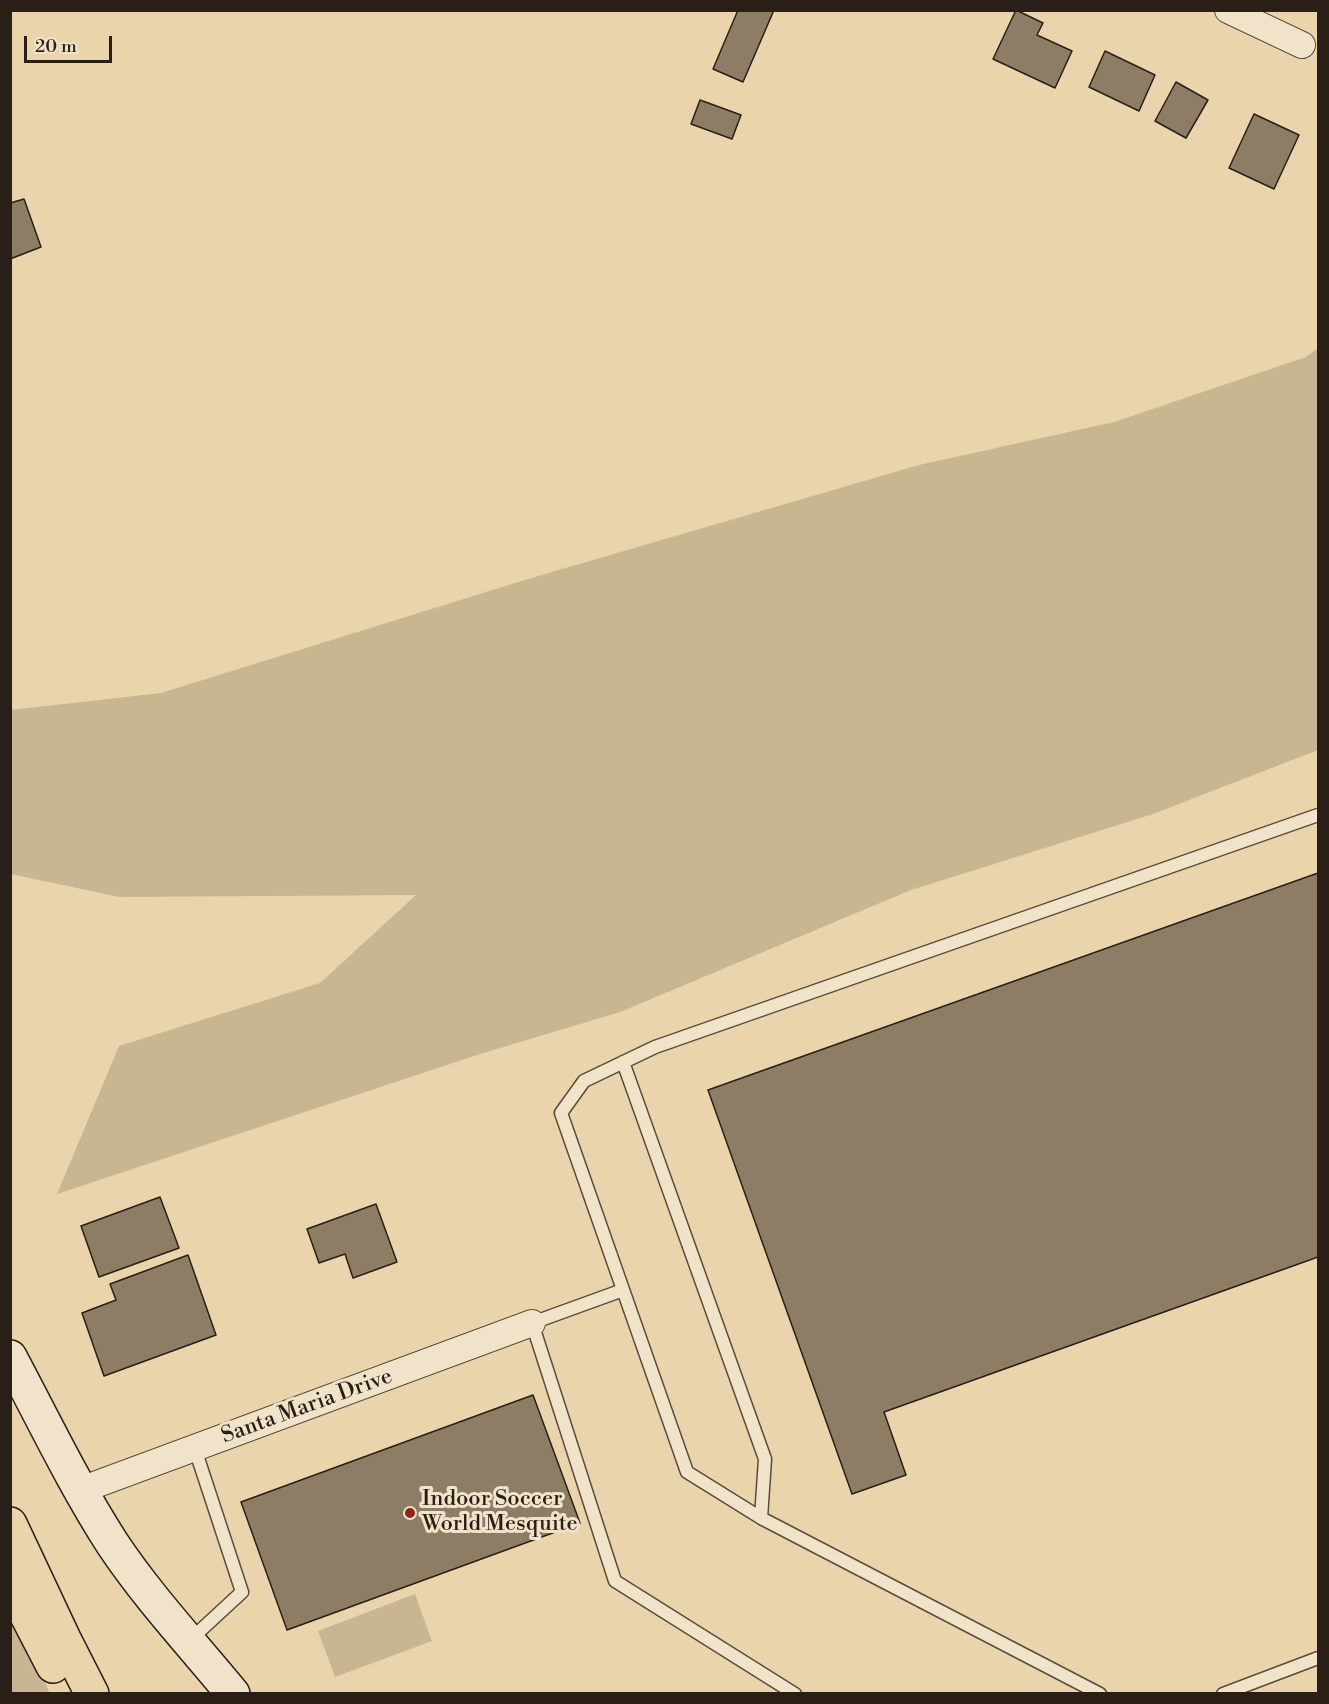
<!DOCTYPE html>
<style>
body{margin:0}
#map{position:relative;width:1329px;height:1704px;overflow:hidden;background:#e9d4ac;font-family:"Libre Bodoni",serif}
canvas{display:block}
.frame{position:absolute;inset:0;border:12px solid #291f16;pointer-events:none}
.scale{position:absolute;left:24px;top:36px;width:88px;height:27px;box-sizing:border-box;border:3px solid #291f16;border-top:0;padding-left:8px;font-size:18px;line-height:21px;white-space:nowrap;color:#291f16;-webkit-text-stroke:4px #f1e3c9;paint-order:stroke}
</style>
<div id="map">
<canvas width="1329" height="1704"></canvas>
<div class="frame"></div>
<div class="scale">20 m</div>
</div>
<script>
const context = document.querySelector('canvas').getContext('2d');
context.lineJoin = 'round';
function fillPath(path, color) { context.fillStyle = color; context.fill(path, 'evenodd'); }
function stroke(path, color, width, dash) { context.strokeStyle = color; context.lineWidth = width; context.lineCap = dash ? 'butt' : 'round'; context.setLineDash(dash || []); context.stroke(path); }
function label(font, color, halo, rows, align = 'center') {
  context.font = font + ' "Libre Bodoni",serif'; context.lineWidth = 6; context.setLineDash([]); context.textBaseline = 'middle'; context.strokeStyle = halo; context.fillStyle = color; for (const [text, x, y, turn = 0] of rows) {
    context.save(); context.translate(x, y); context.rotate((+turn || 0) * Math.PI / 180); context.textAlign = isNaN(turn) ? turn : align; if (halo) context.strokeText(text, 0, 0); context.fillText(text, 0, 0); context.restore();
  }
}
const green = new Path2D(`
 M1318,348V750L1153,814L911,890L620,1012L480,1054L57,1194L119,1046L320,983L416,895L119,897L11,874V710L161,693L528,579L919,465L1114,422L1306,357Z
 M415,1594L432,1641L335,1677L318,1631Z
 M11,1619L50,1693H11Z`);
const building = new Path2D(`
 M738,10H774L743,82L713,69Z
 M1016,10L1043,23L1037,35L1072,51L1055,88L993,59Z
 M1105,51L1155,75L1139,111L1089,87Z
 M1176,82L1208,100L1186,138L1155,121Z
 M700,100L741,115L732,139L691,124Z
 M1254,114L1299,135L1274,189L1229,168Z
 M24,199L41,247L10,259V203Z
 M1318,873V1257L884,1412L906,1475L852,1494L708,1090Z
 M160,1197L179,1248L99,1277L81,1226Z
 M376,1204L397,1262L353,1278L345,1254L319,1263L307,1229Z
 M188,1255L216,1335L104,1376L82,1313L116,1300L110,1284Z
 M533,1395L580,1523L287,1630L241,1502Z`);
const lane = new Path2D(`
 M623,1062L765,1459L761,1518
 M623,1290L532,1323L615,1581L795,1694
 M190,1640L242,1592L195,1449
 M1100,1694L761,1518L687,1472L561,1113L584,1081L655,1047L1318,815
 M1223,1694L1318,1658`);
const street = new Path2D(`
 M1228,10L1302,45
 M81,1490L532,1323`);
const secondary = new Path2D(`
 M10,1357C43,1419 74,1484 112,1543C147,1596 192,1644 233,1694`);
const highway = new Path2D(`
 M10,1524L64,1639L92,1694
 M10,1583L53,1666`);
const markers = [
 [410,1513,6,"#8f2418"]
];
const streetNames = [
 ["Santa Maria Drive",307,1407,-20]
];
const poiNames = [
 ["Indoor Soccer",422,1500],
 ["World Mesquite",422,1525]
];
fillPath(green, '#c8b592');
fillPath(building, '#8d7d64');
stroke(building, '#291f16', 1.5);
stroke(lane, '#594c3c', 15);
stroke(street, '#594c3c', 28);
stroke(secondary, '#291f16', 36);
stroke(highway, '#291f16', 36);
stroke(lane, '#f1e3c9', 12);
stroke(street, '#f1e3c9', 26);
stroke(secondary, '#f1e3c9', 33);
stroke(highway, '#e9d4ac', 33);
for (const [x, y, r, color] of markers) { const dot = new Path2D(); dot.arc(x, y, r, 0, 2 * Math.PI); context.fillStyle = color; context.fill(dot); stroke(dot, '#f1e3c9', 2); }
label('22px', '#291f16', '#f1e3c9', streetNames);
label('22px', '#291f16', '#f1e3c9', poiNames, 'left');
</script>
